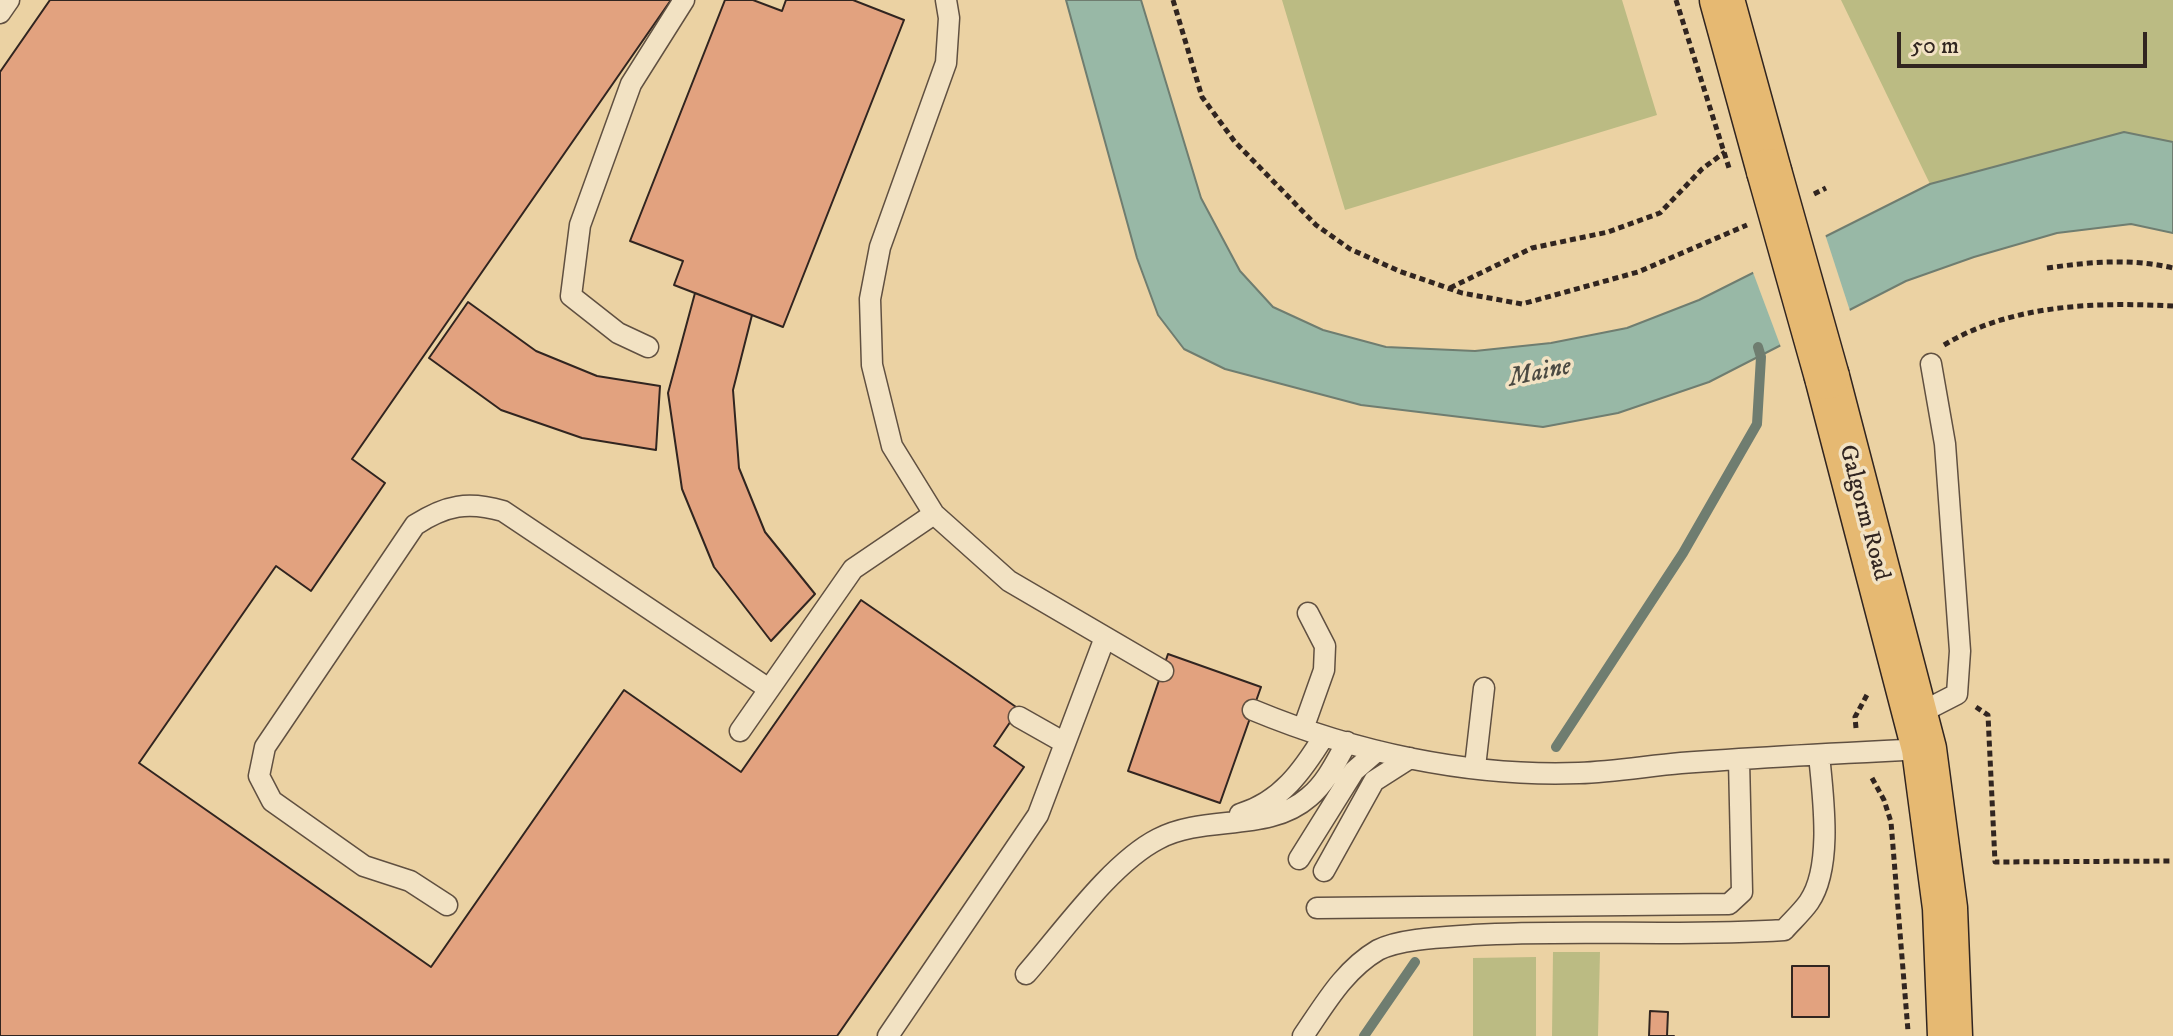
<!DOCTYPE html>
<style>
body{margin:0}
#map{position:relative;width:2173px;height:1036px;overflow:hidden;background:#ebd2a3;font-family:"IM FELL DW Pica",serif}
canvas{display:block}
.scale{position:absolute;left:1897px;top:32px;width:250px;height:36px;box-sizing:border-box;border:4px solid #312520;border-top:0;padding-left:10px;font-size:24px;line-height:28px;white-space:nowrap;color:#312520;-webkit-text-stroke:6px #f2e2c3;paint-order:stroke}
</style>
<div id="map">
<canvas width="2173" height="1036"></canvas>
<div class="scale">50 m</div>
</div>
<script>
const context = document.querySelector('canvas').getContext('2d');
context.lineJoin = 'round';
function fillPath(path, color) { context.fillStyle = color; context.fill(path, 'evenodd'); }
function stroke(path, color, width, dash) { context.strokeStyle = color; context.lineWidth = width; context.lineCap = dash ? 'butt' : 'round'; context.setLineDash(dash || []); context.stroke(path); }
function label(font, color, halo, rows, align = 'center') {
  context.font = font + ' "IM FELL DW Pica",serif'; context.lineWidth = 7; context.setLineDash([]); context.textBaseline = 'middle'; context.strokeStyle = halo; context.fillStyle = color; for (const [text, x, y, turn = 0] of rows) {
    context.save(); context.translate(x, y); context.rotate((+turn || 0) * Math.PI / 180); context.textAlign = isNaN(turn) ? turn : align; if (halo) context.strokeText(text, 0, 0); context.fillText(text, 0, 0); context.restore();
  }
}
const green = new Path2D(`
 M1282,0H1622L1657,115L1345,210Z
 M1841,0H2173V142L2124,132L1930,184Z
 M1553,952H1600L1598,1036H1552Z
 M1536,957V1036H1473V958Z`);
const water = new Path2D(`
 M1066,0H1141L1201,198L1240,271L1273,307L1323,330L1386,347L1475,351L1551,343L1627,328L1699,300L1930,184L2124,132L2173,142V233L2131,224L2057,233L1974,257L1906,281L1709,382L1618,413L1543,427L1361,405L1225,369L1184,349L1158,315L1137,258Z`);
const pier = new Path2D(`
 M1824,231L1851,314L1782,350L1751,267Z`);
const stream = new Path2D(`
 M1556,747L1683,553L1757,424L1761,357L1758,347
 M1364,1036L1415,962`);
const building = new Path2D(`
 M50,0H671L352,459L385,483L311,591L276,566L139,763L431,967L624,690L741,772L861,600L1019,709L994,746L1024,767L837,1036H0V72Z
 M725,0H753L782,11L786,0H853L904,20L783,327L674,285L683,261L630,241Z
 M695,293L752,315L733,390L739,468L765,532L815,594L771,641L714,567L682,489L668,393Z
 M468,302L536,351L597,376L660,386L656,450L582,438L501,410L429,358Z
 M1168,654L1261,687L1220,803L1128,771Z
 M1792,966H1829V1017H1792Z
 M1650,1011L1668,1012L1667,1036H1674H1649Z`);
const path = new Path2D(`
 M1173,0L1202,97L1235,142L1316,225L1350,249L1399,271L1462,293L1522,304L1638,272L1747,225
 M1814,194L1826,188
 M2047,268C2090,262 2130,258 2173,268
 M1450,288L1532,248L1608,232L1660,213L1702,169L1725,152
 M1944,345C2012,304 2096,302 2173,306
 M1976,707L1988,715L1995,862L2173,861
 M1856,728L1855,717L1868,693
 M1872,778L1884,800L1891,822L1908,1031`);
const service = new Path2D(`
 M946,0L949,18L946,63L880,247L870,299L872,365L892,446L934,514L1009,581L1163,671
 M0,13L9,0
 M648,347L618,333L571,296L580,225L631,84L684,0
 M1253,710C1354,752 1468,777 1579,773C1613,772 1647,766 1681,763C1762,757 1843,753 1924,749
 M1916,715L1957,694L1960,651L1945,444L1931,364
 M1019,717L1065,743
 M1303,729L1324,670L1325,646L1308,613
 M740,731L853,569L934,514
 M1475,767L1484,688
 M1240,814C1281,802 1303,770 1324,736
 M1299,859L1354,771L1377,751
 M1324,871L1374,781L1410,758
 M447,905L410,881L364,866L272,801L259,776L265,747L415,525C446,505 468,501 503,511L769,689
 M1317,908L1729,904L1742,892L1739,760
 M1026,974C1062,933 1111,863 1158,839C1205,814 1268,833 1309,797C1326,783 1336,762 1347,742
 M888,1036L1038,815L1104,640
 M1303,1036C1325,1004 1344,970 1378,950C1401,938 1448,937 1474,935C1577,929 1681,937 1784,930C1792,921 1802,912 1809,902C1833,867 1823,796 1819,755`);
const primary = new Path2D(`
 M1722,0L1769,171
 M1827,377L1924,749L1945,908L1950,1036`);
const pathBridge = new Path2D(`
 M1676,0L1729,168`);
const primaryBridge = new Path2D(`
 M1769,171L1827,377`);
const streetNames = [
 ["Galgorm Road",1863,513,75]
];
const waterNames = [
 ["Maine",1540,374,-12]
];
fillPath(green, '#bbbb83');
fillPath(water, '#98b8a6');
stroke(water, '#6f7d70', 2);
fillPath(pier, '#ebd2a3');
stroke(stream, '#6f7d70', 10);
fillPath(building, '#e2a27f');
stroke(building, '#312520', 2);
stroke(service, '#605041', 23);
stroke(primary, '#312520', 47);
stroke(path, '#312520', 5, [6, 4]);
stroke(service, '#f2e2c3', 20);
stroke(primary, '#e6b972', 44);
stroke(primaryBridge, '#312520', 47, []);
stroke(pathBridge, '#312520', 5, [6, 4]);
stroke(primaryBridge, '#e6b972', 44);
label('24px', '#312520', '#f2e2c3', streetNames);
label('italic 26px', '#4b4a42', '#f2e2c3', waterNames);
</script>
